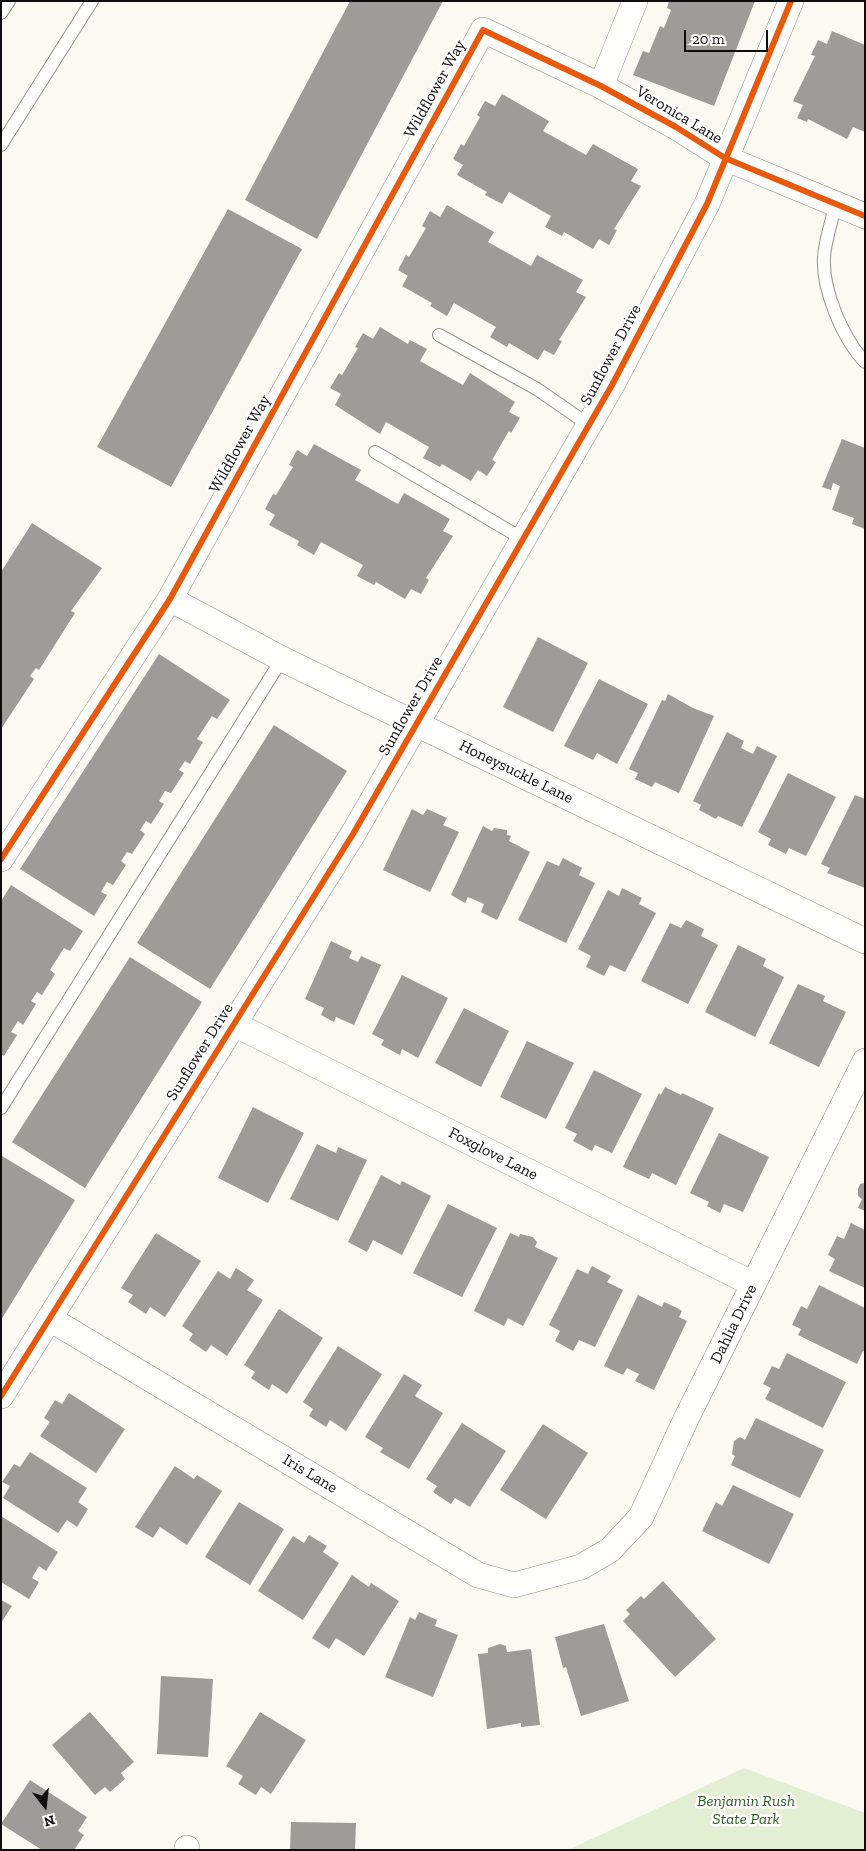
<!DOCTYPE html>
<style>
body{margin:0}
#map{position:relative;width:866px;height:1851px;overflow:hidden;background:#faf9f2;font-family:"Zilla Slab",serif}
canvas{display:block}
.frame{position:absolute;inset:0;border:2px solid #0d0d0d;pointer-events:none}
.north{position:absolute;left:20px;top:1781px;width:50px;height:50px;-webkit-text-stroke:4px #fff;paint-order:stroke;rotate:164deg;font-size:14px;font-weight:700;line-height:20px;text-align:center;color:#0d0d0d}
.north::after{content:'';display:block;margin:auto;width:18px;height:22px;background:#0d0d0d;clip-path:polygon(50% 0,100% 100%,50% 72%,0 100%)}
.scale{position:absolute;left:684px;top:30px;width:84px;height:22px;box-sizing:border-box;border:2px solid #0d0d0d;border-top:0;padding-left:6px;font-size:15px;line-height:18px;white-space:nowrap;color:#0d0d0d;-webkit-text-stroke:4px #fff;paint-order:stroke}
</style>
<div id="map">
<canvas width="866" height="1851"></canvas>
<div class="frame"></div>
<div class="north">N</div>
<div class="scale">20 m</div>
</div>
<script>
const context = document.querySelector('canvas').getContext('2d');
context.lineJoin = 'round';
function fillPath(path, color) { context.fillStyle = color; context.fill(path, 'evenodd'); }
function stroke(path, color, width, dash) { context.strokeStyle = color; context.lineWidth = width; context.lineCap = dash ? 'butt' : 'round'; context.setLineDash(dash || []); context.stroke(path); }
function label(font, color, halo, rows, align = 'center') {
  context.font = font + ' "Zilla Slab",serif'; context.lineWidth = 5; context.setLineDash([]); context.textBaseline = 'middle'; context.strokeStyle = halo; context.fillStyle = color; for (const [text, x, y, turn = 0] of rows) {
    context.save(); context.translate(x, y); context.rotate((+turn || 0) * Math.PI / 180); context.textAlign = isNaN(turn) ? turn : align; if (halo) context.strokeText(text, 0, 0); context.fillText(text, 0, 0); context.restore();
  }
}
const green = new Path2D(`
 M744,1768L865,1813V1850H568Z`);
const building = new Path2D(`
 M350,1H443L317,239L245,200Z
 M669,1H755L714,106L633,75L643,51L649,53L660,26L664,28L671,10L667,8Z
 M832,31L865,45V132L853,127L847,139L808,119L807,122L797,118L803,105L793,101L815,56L811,55L818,40L827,44Z
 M502,94L549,121L543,131L586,155L593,144L638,169L631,181L641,186L614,229L617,230L609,245L599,239L593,249L564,232L562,236L545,227L551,216L509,192L502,204L485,195L487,192L457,175L463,165L453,159L461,144L464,146L480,117L477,115L485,101L495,106Z
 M447,205L494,232L488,242L531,266L537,255L583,280L576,292L586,297L559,340L562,341L554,355L544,350L538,360L509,343L507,347L490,337L496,327L454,303L447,316L430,306L432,303L402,286L408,276L398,270L406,255L409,257L426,228L422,226L430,211L440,217Z
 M228,209L302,249L171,487L97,447Z
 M380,327L408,344L410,340L427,349L420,361L463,385L470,373L515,402L509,412L520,418L511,433L509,431L492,460L496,462L487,476L478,470L471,481L442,464L440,467L423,458L429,447L386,422L380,434L335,405L341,394L330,388L339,373L342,375L358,348L355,347L363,333L373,339Z
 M842,439L865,448V529L852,524L854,518L832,510L840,486L833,483L831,490L822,487Z
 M314,444L361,470L355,480L398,504L404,493L450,519L443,531L453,536L426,578L429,580L421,594L411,589L405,599L376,582L374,585L357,576L363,565L321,542L314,555L297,545L299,541L269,525L275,515L265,509L273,494L276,495L293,467L289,465L297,450L307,456Z
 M32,523L102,568L71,611L75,613L39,670L36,668L30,676L34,679L1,729V572Z
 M538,637L588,663L553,732L503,707Z
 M159,654L230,700L217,719L212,716L197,739L203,742L190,764L185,761L179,770L184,773L171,793L165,791L159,801L164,804L151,824L146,821L140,830L145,834L132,854L127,852L121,861L126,865L113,885L107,882L101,892L107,895L94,916L20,869Z
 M599,679L648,704L617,764L597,753L593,760L564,746Z
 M668,694L693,708L714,716L679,793L655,782L652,787L635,779L638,773L629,769L662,700L665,701Z
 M274,725L347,771L210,989L137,943Z
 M727,732L744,741L741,748L753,754L757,746L777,756L742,827L718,816L716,819L699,810L701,805L693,801Z
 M788,773L836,797L806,856L789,848L786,854L768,845L771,839L758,832Z
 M855,795L865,799V888L827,873L830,868L821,864Z
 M412,809L423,815L427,809L447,818L443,825L459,832L430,892L383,870Z
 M483,826L492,831L494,828L507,830V835L511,836L509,841L530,852L497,920L481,912L484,904L468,897L465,903L451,895Z
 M563,858L582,868L579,875L595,883L566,943L518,920L547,861L559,866Z
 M11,885L83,931L70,951L64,948L50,970L55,974L42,995L37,992L31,1001L36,1004L23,1025L18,1021L11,1032L17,1035L4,1056L1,1054V901Z
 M622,888L642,898L639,904L656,913L625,972L610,965L604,976L586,967L591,956L578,949L608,890L619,896Z
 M686,920L704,929L701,936L718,945L688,1004L641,981L670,923L681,928Z
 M331,941L352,951L349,958L358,962L361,956L381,965L354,1025L336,1017L334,1022L321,1015L324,1008L305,999Z
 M738,945L766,959L763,966L784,977L755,1037L705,1012Z
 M130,957L202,1002L85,1188L12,1142Z
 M402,975L448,998L418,1058L402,1049L400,1055L381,1045L384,1040L372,1034Z
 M798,984L825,996L823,1001L846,1012L819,1067L769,1043Z
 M464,1008L509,1031L481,1087L435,1063Z
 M527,1041L574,1063L546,1119L500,1097Z
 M594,1070L642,1094L612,1153L595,1145L592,1151L573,1141L577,1134L565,1128Z
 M665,1087L681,1095L682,1093L714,1108L676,1185L652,1173L649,1179L623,1167L659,1093L661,1095Z
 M253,1107L304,1133L268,1203L218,1178Z
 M719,1133L769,1157L743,1212L724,1204L720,1213L707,1206L709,1202L690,1193Z
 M317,1144L336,1153L338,1147L367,1160L338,1221L290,1199Z
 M2,1156L75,1200L1,1320V1158Z
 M381,1175L400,1185L402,1181L431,1196L402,1255L373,1240L367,1252L348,1242Z
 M865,1183V1211L858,1208L862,1199L858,1196V1189L860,1184Z
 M448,1204L497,1228L462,1297L413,1273Z
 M851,1223L865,1230V1288L829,1271L835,1259L828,1255L837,1236L844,1239Z
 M156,1233L201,1261L165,1317L150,1307L146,1314L128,1302L133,1295L121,1288Z
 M510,1233L519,1237L520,1234L533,1237L537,1242L535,1247L558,1258L523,1326L508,1318L504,1326L474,1311Z
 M592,1266L611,1276L607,1282L623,1290L595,1347L579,1340L573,1351L555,1341L560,1331L549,1325L577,1269L588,1274Z
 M236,1268L254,1280L247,1290L263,1300L227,1356L211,1345L206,1352L189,1340L193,1334L182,1326L218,1271L230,1279Z
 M819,1285L865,1308V1352L863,1351L857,1364L798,1335L801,1329L792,1325L801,1306L807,1309Z
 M638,1295L662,1307L664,1302L677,1308L682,1311L679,1317L687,1321L654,1390L635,1381L639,1374L627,1368L623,1375L604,1366Z
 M279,1309L323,1338L287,1394L272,1384L269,1390L251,1378L255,1372L244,1365Z
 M338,1346L382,1374L346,1431L330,1420L326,1427L309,1416L313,1409L303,1402Z
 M787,1353L846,1382L823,1428L765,1399L771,1388L763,1384L772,1366L779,1369Z
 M404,1374L422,1385L415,1396L443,1413L409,1469L380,1452L383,1448L365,1437Z
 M69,1393L125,1429L96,1473L40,1436L50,1422L44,1418L55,1400L62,1404Z
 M756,1418L824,1450L800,1498L731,1465L735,1456L732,1454L734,1441L740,1437L745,1440Z
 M462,1423L506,1451L470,1507L455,1498L451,1504L433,1492L437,1486L426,1479Z
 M543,1424L588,1453L546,1519L500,1490Z
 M30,1452L87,1488L78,1502L88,1509L77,1527L67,1520L58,1533L3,1498L10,1486L2,1482L14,1464L20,1467Z
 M175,1466L194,1479L197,1475L222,1491L187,1545L160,1527L153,1538L135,1527Z
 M733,1485L794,1514L769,1564L702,1531L716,1502L722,1506Z
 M239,1502L284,1529L250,1585L205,1557Z
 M1,1516L58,1552L46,1571L39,1566L32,1578L39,1582L29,1599L1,1582Z
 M309,1535L327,1546L323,1552L339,1563L303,1620L258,1591L293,1536L304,1543Z
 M352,1575L369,1587L371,1583L399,1601L364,1656L336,1638L329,1649L312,1638Z
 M663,1581L716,1639L675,1677L623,1621L630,1614L626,1610L641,1596L644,1599Z
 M1,1600L12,1606L1,1623Z
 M419,1612L437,1620L435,1626L458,1635L433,1697L385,1677L410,1617L415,1620Z
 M604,1624L629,1701L581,1716L566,1667L563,1668L555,1637Z
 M500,1644L506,1646L507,1652L531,1649L540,1725L521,1727V1723L487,1729L478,1654L488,1653V1648Z
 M161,1676L213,1679L208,1757L157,1754Z
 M90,1712L134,1762L121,1773L125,1779L110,1792L105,1787L95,1795L52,1745Z
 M260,1712L306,1740L271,1794L261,1787L256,1795L238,1784L243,1776L226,1766Z
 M30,1780L87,1817L78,1831L84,1835L74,1850H42L1,1824Z
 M291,1822L356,1823L355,1850H290Z`);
const lane = new Path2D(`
 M1,13L9,1
 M1,145L92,1
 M835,205C832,222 825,240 824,257C822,290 843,339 865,362
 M439,335L537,389L589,425
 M375,452L523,539
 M1,1108L282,659`);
const street = new Path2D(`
 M601,86L635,1
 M170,599L282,659L865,941
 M1,859L170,599L483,30L601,86L676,127L725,158L865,216
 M234,1024L753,1284
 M50,1319L478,1575L514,1585L581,1567L610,1550L641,1517L686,1419L865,1061
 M1,1396L353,834L612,385L707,204L791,1
 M187,1850V1848`);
const cycleway = new Path2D(`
 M1,859L170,599L483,30L601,86L676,127L725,158L865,216
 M1,1396L353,834L612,385L707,204L791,1`);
const streetNames = [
 ["Wildflower Way",435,89,-61],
 ["Veronica Lane",679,115,31],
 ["Sunflower Drive",611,355,-62],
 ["Wildflower Way",240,444,-61],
 ["Sunflower Drive",411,706,-60],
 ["Honeysuckle Lane",516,772,26],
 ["Sunflower Drive",200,1052,-58],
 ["Foxglove Lane",493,1154,27],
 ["Dahlia Drive",734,1324,-64],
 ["Iris Lane",310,1474,31]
];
const parkNames = [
 ["Benjamin Rush",746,1801],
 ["State Park",746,1819]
];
fillPath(green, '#e2efd3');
fillPath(building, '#9d9c98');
stroke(lane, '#949390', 14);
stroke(street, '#949390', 26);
stroke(lane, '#fefefd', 12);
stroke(street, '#fefefd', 25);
stroke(cycleway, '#e8590c', 6);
label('16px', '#0d0d0d', '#fff', streetNames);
label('italic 16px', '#2c6022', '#fff', parkNames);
</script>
